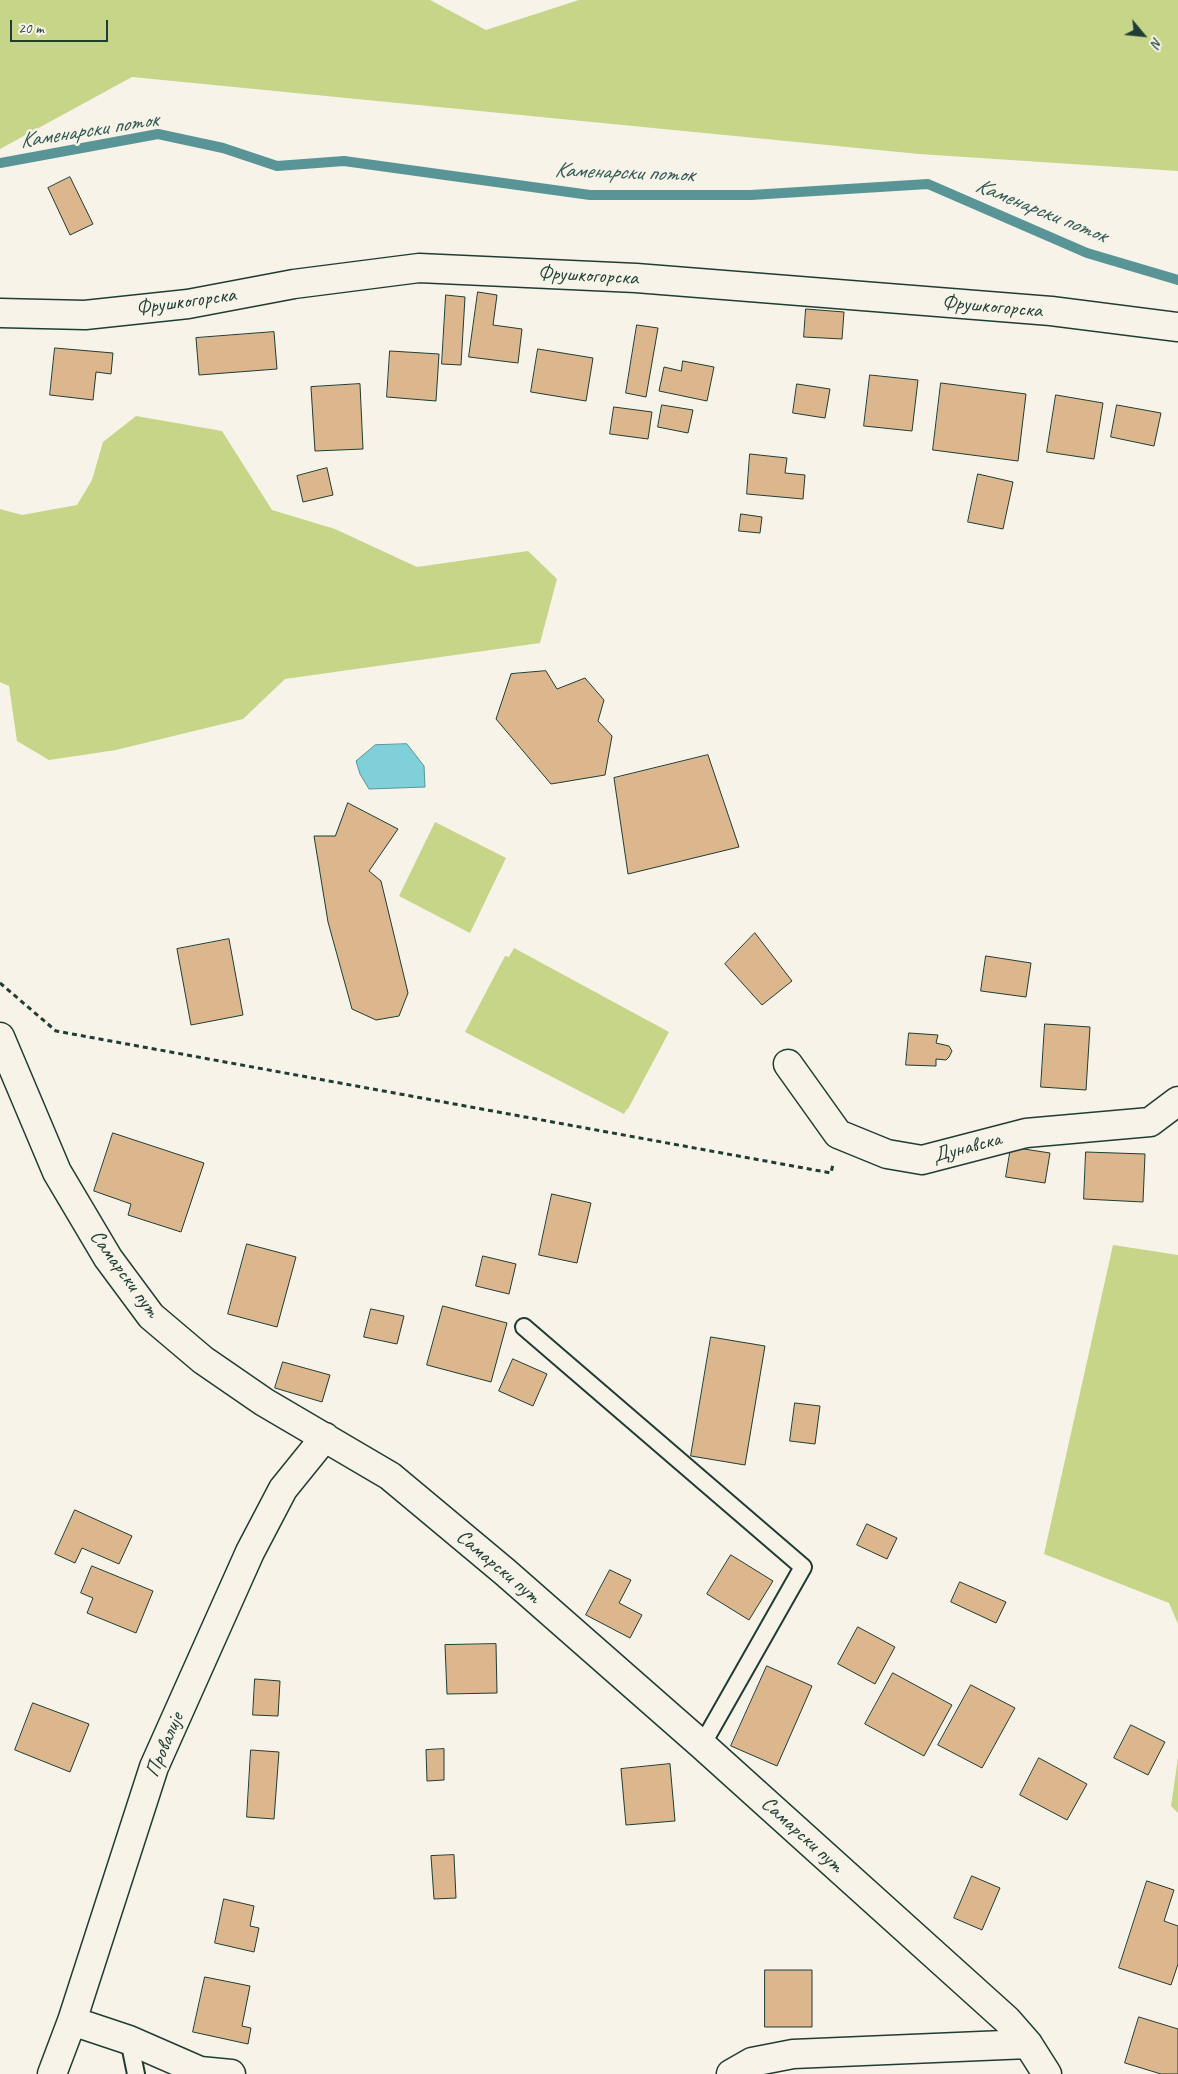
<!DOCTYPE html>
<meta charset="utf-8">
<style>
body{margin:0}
#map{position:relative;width:1178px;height:2074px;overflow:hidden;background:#f7f3e8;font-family:Caveat,sans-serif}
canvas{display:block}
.north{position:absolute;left:1118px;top:10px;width:50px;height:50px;-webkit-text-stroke:4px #f7f3e8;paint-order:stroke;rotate:118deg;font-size:14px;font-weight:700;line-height:20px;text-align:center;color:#1f3d34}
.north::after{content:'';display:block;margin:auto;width:18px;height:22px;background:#1f3d34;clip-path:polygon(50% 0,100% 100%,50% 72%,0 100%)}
.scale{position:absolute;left:10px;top:20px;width:98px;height:22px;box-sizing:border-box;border:2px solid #1f3d34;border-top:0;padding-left:6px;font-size:15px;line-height:18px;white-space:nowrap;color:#1f3d34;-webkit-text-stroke:4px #f7f3e8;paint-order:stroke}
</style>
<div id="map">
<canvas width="1178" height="2074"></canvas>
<div class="north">N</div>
<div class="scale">20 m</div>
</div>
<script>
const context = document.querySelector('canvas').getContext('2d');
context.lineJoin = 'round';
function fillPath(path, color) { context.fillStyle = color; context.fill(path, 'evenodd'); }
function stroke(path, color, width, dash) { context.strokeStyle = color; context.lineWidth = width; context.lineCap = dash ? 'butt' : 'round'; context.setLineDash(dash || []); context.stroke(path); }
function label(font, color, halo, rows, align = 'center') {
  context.font = font + ' Caveat,sans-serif'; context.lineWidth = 5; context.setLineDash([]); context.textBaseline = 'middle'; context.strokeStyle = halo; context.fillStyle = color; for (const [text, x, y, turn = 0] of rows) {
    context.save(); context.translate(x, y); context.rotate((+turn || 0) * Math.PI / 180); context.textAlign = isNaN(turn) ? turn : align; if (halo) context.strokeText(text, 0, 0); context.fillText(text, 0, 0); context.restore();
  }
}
const green = new Path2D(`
 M0,0H430L486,30L579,0H1178V171L919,154L132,77L0,149Z
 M136,416L222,431L272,510L335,529L417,567L528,551L557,579L540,643L285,679L243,719L116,750L49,760L17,741L9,686L0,682V509L22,515L77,505L92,480L103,442Z
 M435,822L506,858L470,933L399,896Z
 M514,948L669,1032L628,1109H627L624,1114L465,1032L505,956L509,957Z
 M1113,1245L1178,1255V1624L1169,1603L1044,1554Z
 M1178,1758V1813L1171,1806Z`);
const water = new Path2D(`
 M407,744L424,766L425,787L369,789L360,774L356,761L375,745Z`);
const stream = new Path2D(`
 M0,163L158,134L223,148L277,166L344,161L590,195H751L928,184L1087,253L1178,280`);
const building = new Path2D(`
 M70,177L93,224L70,235L48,188Z
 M478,292L497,295L493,325L522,329L518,363L469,357Z
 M446,295L465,297L461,365L442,364Z
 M806,309L844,312L842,339L804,337Z
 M637,325L658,328L646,397L626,393Z
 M274,332L277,369L199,375L196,338Z
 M55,348L113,353L111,374L96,372L93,400L50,395Z
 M538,349L593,358L586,401L531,392Z
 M390,351L439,354L436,401L387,397Z
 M683,361L714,367L707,401L659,391L664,367L681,371Z
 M870,375L918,380L912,431L864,426Z
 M941,383L1026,394L1018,461L933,450Z
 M360,384L363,449L315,451L311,387Z
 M797,384L830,389L825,418L793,413Z
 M1056,395L1103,403L1094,459L1047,452Z
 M662,405L693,410L688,433L658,427Z
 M1117,405L1161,413L1154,446L1111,437Z
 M614,407L652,412L648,439L610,434Z
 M750,454L787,458L785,473L805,475L803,499L747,494Z
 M327,468L333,495L303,502L297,476Z
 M978,474L1013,482L1003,529L968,522Z
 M741,514L762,517L760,533L739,531Z
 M546,671L557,689L585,678L604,700L598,721L612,736L605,775L551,784L496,719L511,674Z
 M708,755L739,847L628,874L614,778Z
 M348,803L398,829L369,871L381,881L408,993L399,1016L376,1020L352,1009L328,922L314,836H335Z
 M755,933L792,981L762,1005L725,964Z
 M229,939L243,1015L191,1025L177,949Z
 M986,956L1031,963L1026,997L981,991Z
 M1045,1024L1090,1027L1086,1090L1041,1087Z
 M909,1033L938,1035L936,1043L949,1046L952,1051L949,1057L946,1060L936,1059V1066L906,1065Z
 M113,1133L204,1163L181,1232L128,1215L131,1204L94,1191Z
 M1011,1147L1050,1153L1045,1183L1006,1177Z
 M1086,1152L1145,1154L1143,1202L1084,1199Z
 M552,1194L591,1203L577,1263L539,1255Z
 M247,1244L296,1257L277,1327L228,1314Z
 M483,1256L516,1264L509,1294L476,1286Z
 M443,1306L507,1323L491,1382L427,1365Z
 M371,1309L404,1316L397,1344L364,1337Z
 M711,1337L765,1346L745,1465L691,1456Z
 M513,1359L547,1374L533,1406L499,1391Z
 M283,1362L330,1375L322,1402L275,1388Z
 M795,1403L820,1406L815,1444L790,1441Z
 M75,1510L132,1536L119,1564L82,1548L75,1563L55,1554Z
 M867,1524L897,1538L887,1559L857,1545Z
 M731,1555L773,1581L749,1620L707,1594Z
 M92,1566L153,1591L136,1633L87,1613L93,1598L81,1593Z
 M610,1570L631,1580L619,1603L642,1615L630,1638L586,1615Z
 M960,1582L1006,1602L996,1623L951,1602Z
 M858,1627L895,1647L875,1684L838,1664Z
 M496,1644L497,1693L447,1694L445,1645Z
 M767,1666L812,1686L777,1766L731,1746Z
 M893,1673L952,1705L924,1756L865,1724Z
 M255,1679L280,1681L278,1716L253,1715Z
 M971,1685L1015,1708L982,1768L938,1745Z
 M33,1703L89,1724L70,1772L15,1750Z
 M1131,1725L1165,1742L1148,1775L1114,1758Z
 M444,1749V1780L427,1781L426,1750Z
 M251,1750L279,1752L274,1819L247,1817Z
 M1039,1758L1087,1784L1067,1820L1020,1795Z
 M670,1764L675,1821L626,1825L621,1769Z
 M454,1855L456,1898L434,1899L431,1856Z
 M972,1876L1000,1888L982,1930L954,1918Z
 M1147,1881L1174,1890L1164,1921L1178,1926V1964L1171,1985L1119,1968Z
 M224,1899L254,1906L250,1926L259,1928L254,1952L215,1943Z
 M765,1970H812V2027H765Z
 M205,1977L250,1986L242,2026L251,2028L248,2044L193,2032Z
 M1139,2017L1178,2029V2074H1161L1125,2063Z`);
const path = new Path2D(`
 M0,983L56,1031L831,1173L833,1164`);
const lane = new Path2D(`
 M524,1327L803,1567L702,1745
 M129,2040L136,2074`);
const street = new Path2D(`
 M0,1037L57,1172L108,1258L151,1316L203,1360L264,1402L390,1476L505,1572L702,1745L1007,2020L1028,2044L1047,2074
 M788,1064L838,1134L887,1154L922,1160L1026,1133L1150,1122L1178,1101
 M72,2021L129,2040L200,2071L231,2074
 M52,2074L72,2021L154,1767L250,1552L283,1489L325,1437
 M731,2074L752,2062L793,2054L1028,2044`);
const secondary = new Path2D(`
 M0,313L85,315L188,304L294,284L419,268L636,278L1051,311L1178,327`);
const streetNames = [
 ["Фрушкогорска",588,276,3],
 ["Фрушкогорска",186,302,-8],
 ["Фрушкогорска",992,307,5],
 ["Дунавска",967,1148,-15],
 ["Самарски пут",124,1274,54],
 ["Самарски пут",498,1567,40],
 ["Провалије",165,1745,-67],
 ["Самарски пут",802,1835,42]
];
const waterNames = [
 ["Каменарски поток",89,131,-9],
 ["Каменарски поток",624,173,2],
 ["Каменарски поток",1041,211,22]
];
fillPath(green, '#c7d589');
fillPath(water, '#7fd0d9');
stroke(water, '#599597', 1);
stroke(stream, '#599597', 10);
fillPath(building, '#dcb68d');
stroke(building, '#1f3d34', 1);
stroke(lane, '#1f3d34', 20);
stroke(street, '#1f3d34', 31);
stroke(secondary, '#1f3d34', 31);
stroke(path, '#1f3d34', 3, [5, 4]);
stroke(lane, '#f7f3e8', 16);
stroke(street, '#f7f3e8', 28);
stroke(secondary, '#f7f3e8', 28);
label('21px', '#1f3d34', '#f7f3e8', streetNames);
label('italic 22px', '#325a55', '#f7f3e8', waterNames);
</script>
